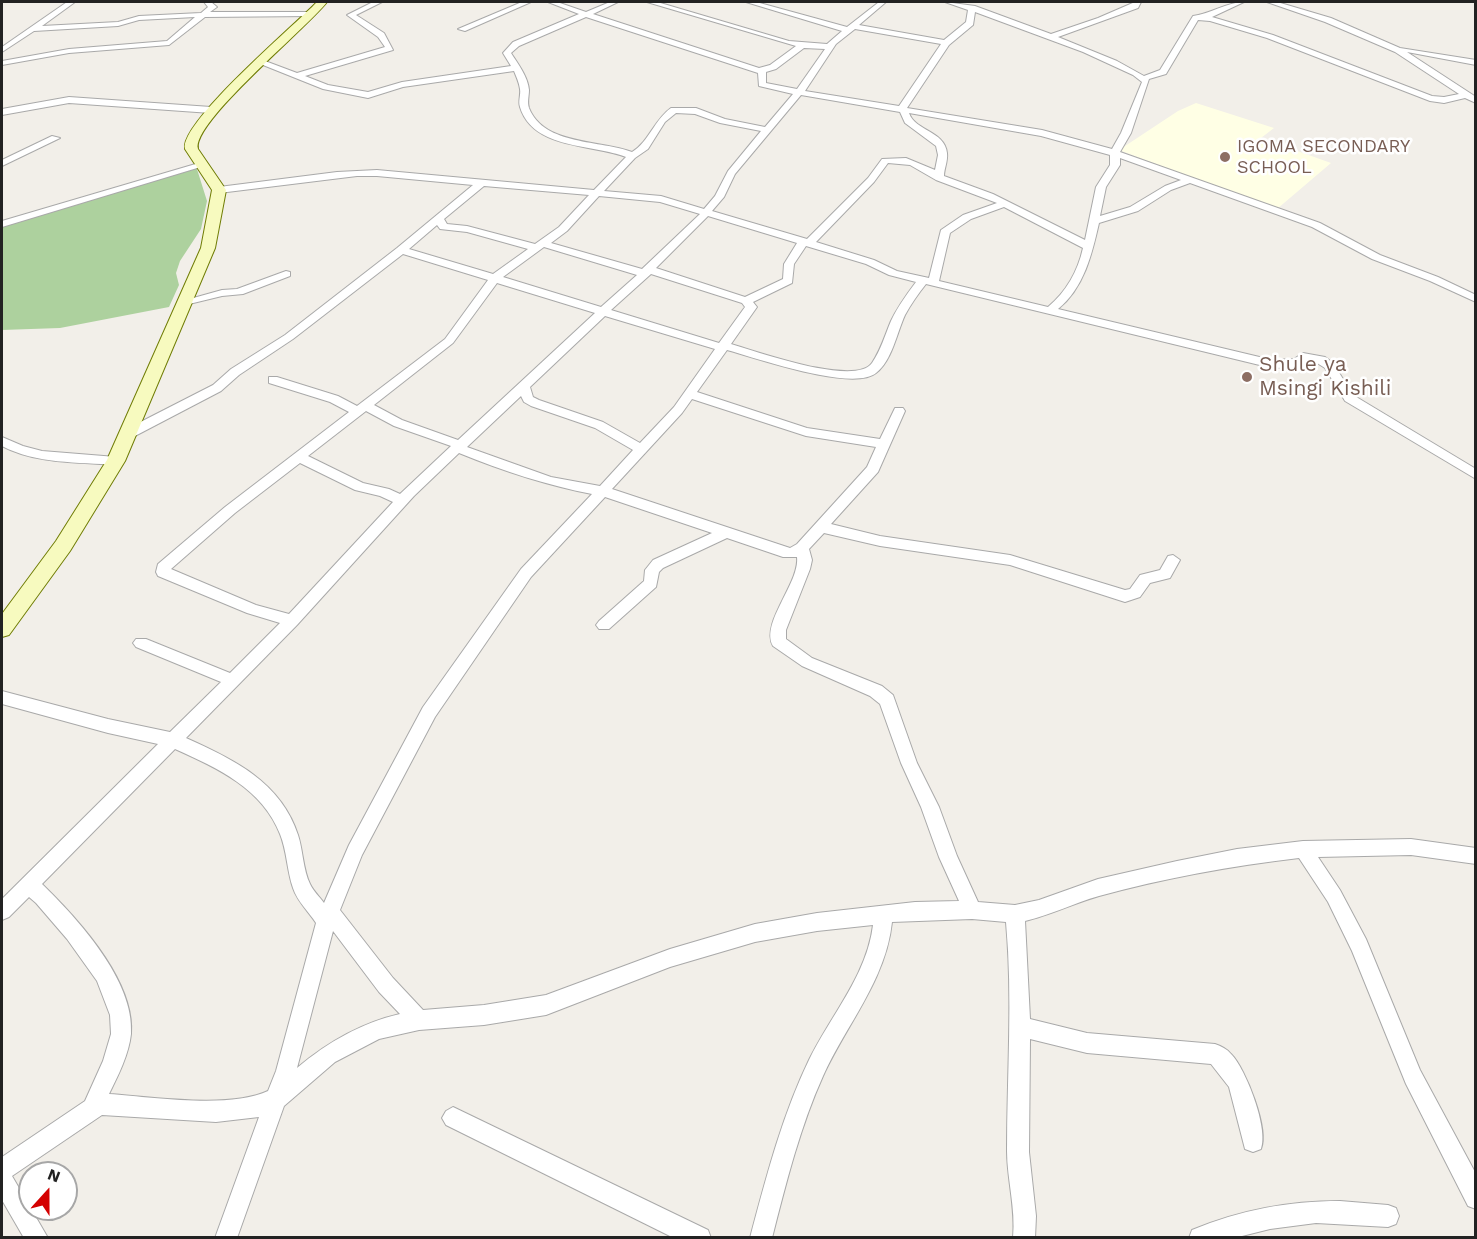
<!DOCTYPE html>
<style>
body{margin:0}
#map{position:relative;width:1477px;height:1239px;overflow:hidden;background:#f2efe9;font-family:"Work Sans",sans-serif}
canvas{display:block}
.frame{position:absolute;inset:0;border:3px solid #222;pointer-events:none}
.north{position:absolute;left:18px;top:1161px;width:60px;height:60px;box-sizing:border-box;background:#fff;border:2px solid #a7a7a7;border-radius:50%;rotate:21deg;font-size:16px;font-weight:700;line-height:24px;text-align:center;color:#222}
.north::after{content:'';display:block;margin:auto;width:21px;height:27px;background:#d40000;clip-path:polygon(50% 0,100% 100%,50% 72%,0 100%)}
</style>
<div id="map">
<canvas width="1477" height="1239"></canvas>
<div class="frame"></div>
<div class="north">N</div>
</div>
<script>
const context = document.querySelector('canvas').getContext('2d');
context.lineJoin = 'round';
function fillPath(path, color) { context.fillStyle = color; context.fill(path, 'evenodd'); }
function stroke(path, color, width, dash) { context.strokeStyle = color; context.lineWidth = width; context.lineCap = dash ? 'butt' : 'round'; context.setLineDash(dash || []); context.stroke(path); }
function label(font, color, halo, rows, align = 'center') {
  context.font = font + ' "Work Sans",sans-serif'; context.lineWidth = 5; context.setLineDash([]); context.textBaseline = 'middle'; context.strokeStyle = halo; context.fillStyle = color; for (const [text, x, y, turn = 0] of rows) {
    context.save(); context.translate(x, y); context.rotate((+turn || 0) * Math.PI / 180); context.textAlign = isNaN(turn) ? turn : align; if (halo) context.strokeText(text, 0, 0); context.fillText(text, 0, 0); context.restore();
  }
}
const education = new Path2D(`
 M1196,103L1274,128L1261,138L1331,163L1277,209L1119,150L1178,111Z`);
const forest = new Path2D(`
 M196,166L207,201L201,229L180,261L176,273L179,285L169,307L60,328L2,330V225C65,202 132,189 196,166Z`);
const minor = new Path2D(`
 M67,2H75L42,26L118,22L139,16L201,13L208,7L204,2H211L217,7L210,12H311L315,14L311,16L205,17L169,45L69,53L2,65V61L69,49L167,41L195,17L139,20L118,26L34,31L2,52V47Z
 M373,2H382L356,15L384,33L393,50L305,76L328,85L368,92L402,82L511,66L503,53L513,42L579,14L548,2H557L586,12L610,2H618L593,14L759,68L770,65L796,46L647,2H657L789,41L827,44L842,31L746,2H756L847,27L879,2H886L859,25L944,40L966,22L968,10L945,2L975,6L1051,34L1098,18L1135,2H1141L1138,8L1058,37L1117,61L1144,76L1160,70L1193,16C1210,14 1227,2 1244,2L1212,17L1273,35L1432,96L1444,97L1459,94L1395,52L1325,22L1267,2H1277L1331,18L1400,48L1476,60V65L1407,52L1476,97V103L1465,98L1444,103L1430,101L1267,38L1210,21L1198,20L1166,74L1149,79L1131,133L1120,152L1320,223L1380,255L1438,277L1476,295V302L1430,281L1372,259L1312,227L1190,183L1171,190L1138,211L1099,223C1092,254 1084,288 1058,309L1272,360L1294,359L1303,353L1325,357L1333,363L1353,395L1476,469V479L1345,401L1325,368L1317,363L1306,361L1297,367L1272,368L926,284C918,294 911,304 905,315C897,332 892,361 876,373C853,392 756,358 727,350L697,392L807,428L880,439L895,408H903L905,411L878,472L831,524L880,536L1010,555L1125,590L1130,589L1140,575L1160,570L1168,556L1173,555L1180,560L1170,578L1150,583L1140,597L1125,602L1010,565L880,546L824,533L809,549L812,560L810,569L786,630V639L812,658L882,686L893,695L917,763L939,807L957,856L978,902L1015,905L1039,900L1098,879L1177,861L1237,849L1303,841L1411,839L1476,848V864L1411,855L1318,857L1340,890L1366,939L1420,1070L1476,1174V1209L1468,1206L1406,1084L1352,951L1328,902L1299,858C1231,866 1165,878 1099,896C1074,903 1051,915 1025,921L1030,1019L1087,1033L1215,1044C1221,1046 1227,1049 1231,1054C1246,1069 1269,1129 1261,1149L1253,1152L1245,1149L1229,1087L1211,1064L1087,1053L1030,1039L1029,1152L1036,1216L1035,1238H1013C1016,1208 1007,1180 1007,1151C1007,1074 1013,999 1006,922L972,919L892,922C886,980 846,1025 823,1076C800,1127 786,1183 772,1238H750C766,1178 782,1116 809,1060C831,1015 867,975 873,925L817,931L755,942L670,967L546,1015L484,1025L419,1030L379,1039L335,1062L284,1106L237,1238H215L259,1117L216,1122L102,1115L12,1176L48,1238H24L2,1200V1157L85,1101L103,1061L111,1034L110,1015L97,981L67,939L36,903L29,897L9,917L2,920V899L158,744L108,733L2,704V691L108,719L170,732L221,682L136,647L133,643L136,639H146L230,673L280,623L247,613L158,576L156,572L158,564L225,507L349,412L330,402L269,383V377H277L338,396L357,406L445,339L488,280L403,254L293,339L239,375L221,391L133,437H123V431L213,385L231,369L285,335L397,248L473,185L377,176H357L219,193L214,190L219,187L337,172L377,170L594,190L626,157C594,144 533,150 520,107C518,101 521,95 520,89C519,82 516,76 514,71L403,87L368,98L323,89L258,63L265,61L297,73L385,47L378,37L347,15ZM975,12L1083,52L1133,75L1142,82L1121,133L1112,149L1042,130L907,108L949,45L973,25ZM586,17L758,73L759,86L793,94L765,127L725,119L696,108H671C654,120 649,142 632,152C602,140 544,146 529,108C527,102 529,96 529,90C528,77 518,64 511,53L519,46ZM855,29L941,44L899,106L805,91L836,44ZM804,48L825,49L797,89L766,83V72L776,69ZM801,95L900,112L905,123L936,146L938,155L935,170L906,158L882,159L868,178L807,239L712,211L724,197L735,174ZM676,113L695,114L720,123L761,131L728,171L715,196L704,209L661,196L604,191L635,158L648,149L665,122ZM909,113L1041,136L1110,155V165L1096,187L1085,240L993,194L944,176C944,169 948,161 947,153C945,131 915,131 909,113ZM1120,158L1181,180L1165,186L1130,207L1100,216L1106,187L1120,165ZM888,163L910,165L936,180L997,203L963,215L941,230L929,278L897,271L874,260L816,242L874,182ZM484,186L589,195L559,227L535,244L467,226L447,224L444,219ZM599,196L660,202L700,214L642,269L551,243L567,231ZM1004,207L1083,248C1078,271 1066,292 1048,307L939,281L950,233L971,219ZM708,216L797,243L784,264L783,279L745,297L656,268ZM437,225L440,229L467,232L528,249L493,274L409,249ZM806,246L866,264L889,275L916,282C907,294 898,306 891,321C885,335 881,350 872,363C855,387 756,351 731,344L757,307L753,302L792,283L794,264ZM544,247L637,275L601,307L503,277ZM651,274L742,303L745,307L719,343L611,310ZM497,283L595,313L458,440L402,420L374,405L453,343ZM605,316L715,349L674,407L640,443L603,422L539,400L533,397L530,387ZM521,396L524,402L531,406L595,428L633,450L600,486L551,477L467,447ZM692,399L806,436L876,447L867,467L797,544L790,548L612,489L682,413ZM366,411L394,426L451,446L400,494L389,489L363,483L308,456ZM459,453C503,471 546,485 592,494L521,569L423,707L349,845L324,903C320,897 313,891 310,884C303,870 303,850 298,835C281,782 233,759 186,738L297,625L414,496ZM300,463L355,490L380,496L393,502L289,614L256,605L171,569L235,513ZM605,497L712,533L653,560L645,570L644,581L599,621L596,625L599,629H609L656,587L659,572L663,568L727,538L783,557H797C800,583 760,623 773,646L802,666L870,696L880,704L901,763L921,807L939,857L959,901L915,902L817,913L755,924L670,949L546,995L484,1005L423,1010L393,978L340,910L362,855L435,717L531,577ZM175,749C217,768 262,788 280,834C287,851 287,871 293,888C297,901 309,912 316,923L276,1071L268,1091C230,1109 152,1097 109,1094C118,1076 129,1054 131,1034C135,981 77,918 42,884ZM333,931L379,992L400,1014C361,1023 328,1042 297,1068Z
 M522,2H531L465,31L458,29Z
 M69,97L211,107L215,110L211,113L69,103L2,115V109Z
 M52,136L60,138L2,166V160Z
 M199,163L207,165L2,227V221Z
 M286,271L290,272V276L243,294L222,296L185,305L179,302L222,290L237,289Z
 M2,437L23,446L42,451L116,457L123,461L116,465C78,462 36,464 2,446Z
 M453,1107L708,1230L711,1238H674L446,1125L442,1118L446,1111Z
 M1340,1201L1388,1205L1396,1208L1399,1216L1396,1224L1388,1227L1316,1223L1270,1229L1234,1238H1189L1192,1230C1240,1210 1288,1201 1340,1201Z`);
const secondary = new Path2D(`
 M317,2H327C307,28 191,123 198,149L226,190L215,248L125,461L70,551L9,635L2,637V614L56,541L107,460L201,248L212,190L185,149C179,123 295,25 317,2Z`);
const markers = [
 [1225,157,6,"#8d6e63"],
 [1247,377,6,"#8d6e63"]
];
const farEducationnames = [
 ["IGOMA SECONDARY",1237,147],
 ["SCHOOL",1237,168]
];
const educationNames = [
 ["Shule ya",1259,365],
 ["Msingi Kishili",1259,389]
];
fillPath(education, '#ffffe5');
fillPath(forest, '#add19e');
stroke(minor, '#a9a9a9', 2);
stroke(secondary, '#707d05', 2);
fillPath(minor, '#fff');
fillPath(secondary, '#f7fabf');
for (const [x, y, r, color] of markers) { const dot = new Path2D(); dot.arc(x, y, r, 0, 2 * Math.PI); context.fillStyle = color; context.fill(dot); stroke(dot, '#fff', 2); }
label('18px', '#785e54', '#fff', farEducationnames, 'left');
label('21px', '#785e54', '#fff', educationNames, 'left');
</script>
